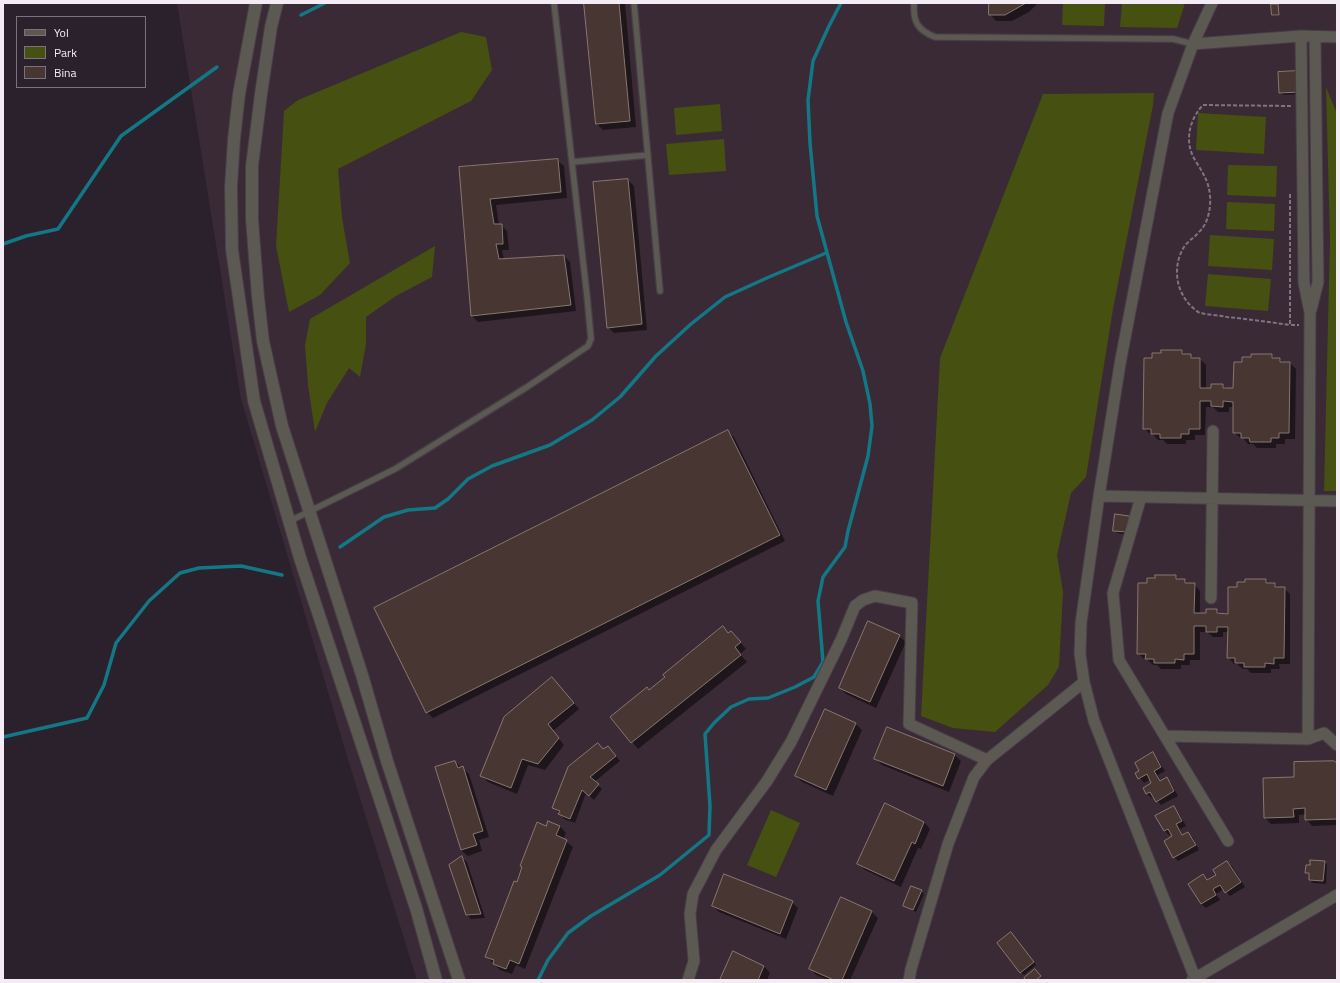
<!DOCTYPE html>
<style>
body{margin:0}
#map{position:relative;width:1340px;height:983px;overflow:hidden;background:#2b212c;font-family:"Titillium Web",sans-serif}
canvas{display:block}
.frame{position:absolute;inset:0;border:4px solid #f3ecf4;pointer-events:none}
.legend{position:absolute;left:16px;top:16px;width:130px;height:72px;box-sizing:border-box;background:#2b212c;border:1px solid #7b727c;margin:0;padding:5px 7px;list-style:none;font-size:12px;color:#f3ecf4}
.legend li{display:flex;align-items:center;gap:8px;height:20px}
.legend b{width:20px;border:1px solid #7b727c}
</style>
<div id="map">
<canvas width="1340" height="983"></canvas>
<div class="frame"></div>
<ul class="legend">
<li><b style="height:5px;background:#5b5952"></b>Yol</li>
<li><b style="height:11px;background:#465010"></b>Park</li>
<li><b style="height:11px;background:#473631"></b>Bina</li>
</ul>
</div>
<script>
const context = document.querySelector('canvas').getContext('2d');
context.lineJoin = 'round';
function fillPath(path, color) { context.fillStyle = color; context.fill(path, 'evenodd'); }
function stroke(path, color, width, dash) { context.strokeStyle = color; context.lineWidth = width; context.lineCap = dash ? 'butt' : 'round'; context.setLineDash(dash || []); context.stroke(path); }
const education = new Path2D(`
 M177,3H1337V980H417L350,766L241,399Z`);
const green = new Path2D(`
 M1063,3H1105L1104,26L1062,25Z
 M1122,3H1185L1177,28L1120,27Z
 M461,32L486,37L492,70L471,101L338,169L342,218L350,263L320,295L289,312L276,246L284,111L298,100Z
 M1326,87L1337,114V491H1324L1330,241Z
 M1154,93L1153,105L1113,309L1086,477L1071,493L1057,555L1063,592L1059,667L1048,685L995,732L953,728L921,716L940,358L1043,94Z
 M720,104L722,131L676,135L674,108Z
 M1198,113L1266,117L1264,154L1196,150Z
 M724,139L726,171L669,175L666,144Z
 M1228,165L1277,166L1276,197L1227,195Z
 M1227,202L1275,204L1274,231L1226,229Z
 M1210,235L1274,239L1272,270L1208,266Z
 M435,246L432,277L396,296L366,317V344L360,377L349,368L327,403L315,432L308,385L305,345L310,319Z
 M1208,274L1271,279L1268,311L1205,306Z
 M771,810L800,823L776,877L747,865Z`);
const shadow = new Path2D(`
 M585,3H625L636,127L603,130L596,123Z
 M990,3H1038L1029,12L1012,21H996L990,14Z
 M1278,5L1279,16H1274L1273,15Z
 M1301,75L1302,94L1283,95L1280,92Z
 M557,160L564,166L567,198L496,205L499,225H501L507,231L509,250H502L504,260L564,256L570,262L576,311L478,322L472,316L460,168Z
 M628,180L634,186L647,330L614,333L608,327Z
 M1182,351L1185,355H1190L1194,359H1200L1206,365V389H1212L1222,385L1227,389H1234L1243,363L1272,355L1275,359H1280L1284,363H1290L1296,369L1295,439H1285V444H1276V448H1257L1253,444H1248L1243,438H1240L1234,432V407H1229V412H1218L1213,407H1206L1205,435H1195V440H1186V444H1167L1163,440H1158L1153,434H1150L1144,428L1153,359Z
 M727,431L734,437L785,541L433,718L427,712Z
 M1128,516L1131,519L1129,535L1117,533L1114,530Z
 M1176,576L1180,580H1185L1189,584H1194L1200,591V614H1207V610H1217L1221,614L1229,615L1238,588L1266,580L1270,584H1275L1279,588H1284L1290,594V664H1279L1280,669H1271V673H1251L1247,669H1243L1237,664H1234L1228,657V632H1223V637H1213L1207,632H1200V660H1190V665H1181V669H1161L1157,665H1153L1147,659H1144L1138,653L1148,584Z
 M723,628L729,634L737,638L746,649L740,654L747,662L638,749L612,717L650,691Z
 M899,636L906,642L876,708L846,694L840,688Z
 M552,678L579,709L553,731L564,745L545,770L528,765L517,794L488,782L482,776Z
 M825,710L856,724L862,730L833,796L802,782L796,776Z
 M888,728L955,755L961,761L949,792L882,765L875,759Z
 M604,750L612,751L620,761L594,782L602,789L594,800L586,793L575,823L564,819L560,813L553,808Z
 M1153,753L1157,758L1165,771L1158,775L1161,782L1166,778L1171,783L1178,796L1161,805L1154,797L1152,798L1147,794L1144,788L1153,783L1151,779L1144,783L1137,774L1141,771Z
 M455,762L469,774L489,837L479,840L482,851L468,856L461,850Z
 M1337,765V825L1312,826L1306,819V814L1299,815V823L1271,824L1265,818Z
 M885,805L924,822L930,829L921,849L918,848L901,887L865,870L859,864Z
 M1174,807L1178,812L1186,826L1180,829L1183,836L1188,833L1193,838L1199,850L1178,861L1174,857L1173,837L1171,834L1169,835L1164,830Z
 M560,826L566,833L563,839L573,847L525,969L516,965L512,974L500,970L486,956L517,883L546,827Z
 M462,858L467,862L485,918L471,919L467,915Z
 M1227,862L1232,866L1245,887L1230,896L1224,889L1216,894L1220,900L1206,908L1201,904L1189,884L1203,875L1208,880L1217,875Z
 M1324,862L1327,864L1326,884L1313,883L1310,880L1309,875L1307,872Z
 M921,891L924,894L916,912L907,908L904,906Z
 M792,902L798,908L786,939L719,912L713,906Z
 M872,912L878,918L850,980H828L816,975L810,968Z
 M1014,936L1036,965L1024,975L1021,972Z
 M733,953L764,966L770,973L767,980H721Z`);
const stream = new Path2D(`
 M301,15L325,3
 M3,244L26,236L58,229L121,136L217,67
 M340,547L384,517L408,510L435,508L448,499L468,479L492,466L550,445L592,420L620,397L656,356L691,324L725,297L769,277L826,253
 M3,737L87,718L104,685L116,643L149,601L180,573L199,568L241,566L282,575
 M538,980L548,960L568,933L591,916L660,875L709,835L710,806L705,734L714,723L731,707L749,699L768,698L795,687L814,677L823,662L818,601L823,577L845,547L848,531L868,456L872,426L870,404L863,371L846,322L817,216L810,143L808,100L813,61L829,26L841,3`);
const building = new Path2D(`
 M584,3H619L630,121L596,124Z
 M989,3H1026L1005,15H989Z
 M1271,4H1278L1279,15H1272Z
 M1298,71L1300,92L1279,93L1278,72Z
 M558,159L561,192L490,199L494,224H502L503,244H496L499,259L564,255L571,305L471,316L459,167Z
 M628,179L642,324L607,328L593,182Z
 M1161,350H1182V354H1191V358H1200V388H1211V384H1223V388H1233L1234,362H1242V357H1251V354H1272V358H1280V362H1290L1289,433H1279V438H1271V442H1250L1249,438H1241V433H1233V402L1223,401V407L1211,406V401H1200V429H1189V434H1181V438H1160V434H1151V429H1143L1144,358H1152V353H1161Z
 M728,430L780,535L426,713L374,608Z
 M1115,514L1129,516L1127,532L1113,531Z
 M1155,575H1176V579H1185V583H1195L1194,613H1206V609H1217V613L1228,614V587H1237V582H1245V579H1266V583H1275V587H1285L1284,658H1274V664L1265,663V667H1244V663H1235V658H1227L1228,627H1217V632H1206V626H1194V654H1184V660L1175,659V663H1154V659H1145L1146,654H1137L1138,583H1147V578H1155Z
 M868,621L900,635L870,702L839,688Z
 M723,626L728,633L731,631L741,642L735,647L741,655L631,743L610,717L647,687L649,690L665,677L663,675Z
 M552,677L574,703L548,724L559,738L538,764L522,759L511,788L480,776L504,717Z
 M825,709L856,723L826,790L795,776Z
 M887,727L955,754L943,786L874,759Z
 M598,743L603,749L608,746L616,756L590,777L599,784L589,796L582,790L570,819L558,814L560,811L552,808L568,767Z
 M1153,752L1161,767L1154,771L1160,781L1167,777L1174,791L1156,802L1150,792L1146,794L1143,788L1151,783L1147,774L1138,779L1135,773L1139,771L1135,763Z
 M455,761L458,768L463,766L483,831L473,834L477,845L461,850L435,767Z
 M1334,761L1337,763V819L1305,820V808L1293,809L1294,817L1264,818L1263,778L1294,777V762Z
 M885,803L924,822L915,844L912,842L894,881L857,864Z
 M1174,806L1182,821L1176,824L1182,835L1188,832L1196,845L1173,858L1164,841L1172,836L1168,829L1164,831L1155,816Z
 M548,821L560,826L556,835L567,840L519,964L510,960L506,969L493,964L494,960L485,957L514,881L517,882L522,867L520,866L537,822L546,826Z
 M462,856L481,914L466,915L449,865Z
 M1310,860L1325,861L1323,881L1309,880V873H1305L1306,865H1310Z
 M1227,861L1241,882L1225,893L1220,885L1213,889L1216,895L1201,904L1188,884L1203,874L1207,880L1216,875L1213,870Z
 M724,874L793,901L780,934L712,906Z
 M911,886L922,890L913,910L903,906Z
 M841,897L872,911L842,980H834L809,969Z
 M1011,932L1034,962L1020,973L997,943Z
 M733,951L764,966L758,980H720Z
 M1035,969L1041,976L1036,980H1026L1024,978Z`);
const path = new Path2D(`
 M1290,107V106L1203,105C1189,120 1184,142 1195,160C1202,172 1209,181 1210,196C1211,208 1208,224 1199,232C1194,238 1188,241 1184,247C1173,265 1175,288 1189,304C1192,307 1196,311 1200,313C1209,315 1219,315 1227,317C1248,319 1269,322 1290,325
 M1290,194V325H1299`);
const service = new Path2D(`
 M634,3L660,291
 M914,3C913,21 917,30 935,37L1173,39L1193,44
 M572,162L648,155
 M290,521L395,469L527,387L588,346L591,339L587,296L554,3`);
const minor = new Path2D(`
 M1301,36L1304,283L1310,313L1308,739
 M1193,44L1301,36L1337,37
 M1311,310L1318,282L1315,37
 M1099,496L1337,501
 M1141,497L1113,593L1119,660L1228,841
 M1211,598L1213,431
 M1165,736L1308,739L1324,733L1337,745
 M1195,978L1094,721L1084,682L1080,654L1081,623L1099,496L1120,364L1168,113L1193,44L1212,3
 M688,980L694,961L690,914L693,894L716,850L767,781L791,742L841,640L855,606L863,600L875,596L912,603L909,724L987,760
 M909,980L911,969L948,844L974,777L987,760L1084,682
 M1192,980L1337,895`);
const tertiary = new Path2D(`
 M256,3L239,94L234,139L231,187L232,250L254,401L300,558L416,908L436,980
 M277,3L271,27L261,94L252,166V219L258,297L263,341L282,426L362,675L387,761L459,980`);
fillPath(education, '#3a2a36');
fillPath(green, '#465010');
fillPath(shadow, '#0007');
stroke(stream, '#127885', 3.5);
fillPath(building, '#473631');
stroke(building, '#897670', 1);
stroke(service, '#473d48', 8);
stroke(minor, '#473d48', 13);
stroke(tertiary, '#473d48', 14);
stroke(path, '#7e757f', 2, [4, 2]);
stroke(service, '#5b5952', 5.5);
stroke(minor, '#5b5952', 11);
stroke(tertiary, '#5b5952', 12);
</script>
